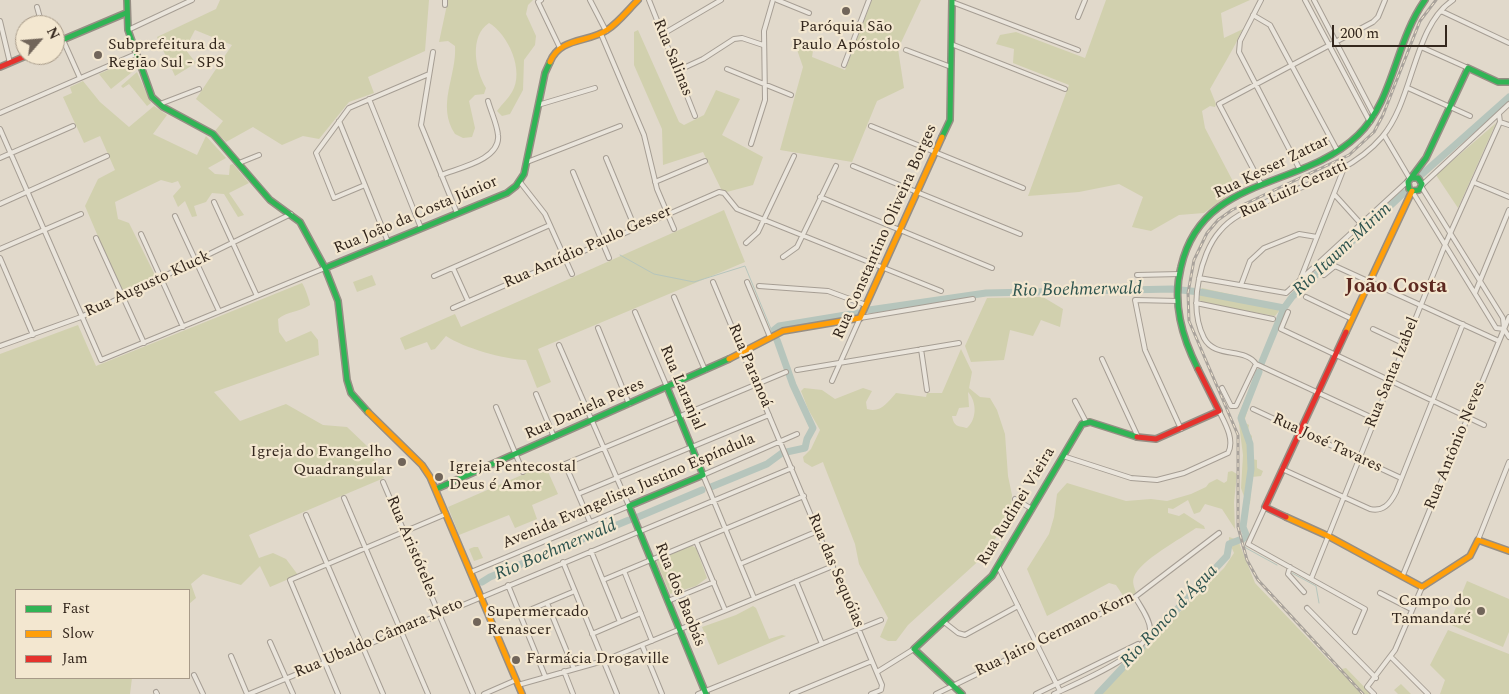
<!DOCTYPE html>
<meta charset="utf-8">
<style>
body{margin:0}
#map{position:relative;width:1509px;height:694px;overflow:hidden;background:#e1d9cb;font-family:Spectral,serif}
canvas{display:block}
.legend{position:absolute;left:15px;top:589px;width:175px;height:90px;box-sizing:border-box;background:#f3e7d0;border:1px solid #a79a88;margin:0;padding:6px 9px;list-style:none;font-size:15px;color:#34271d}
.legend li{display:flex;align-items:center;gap:10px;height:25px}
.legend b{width:25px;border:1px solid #a79a88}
.north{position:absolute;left:15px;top:15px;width:50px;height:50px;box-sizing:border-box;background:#f3e7d0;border:1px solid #a79a88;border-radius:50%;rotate:63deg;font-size:14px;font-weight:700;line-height:20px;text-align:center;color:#34271d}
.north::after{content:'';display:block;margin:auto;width:18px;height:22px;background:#71655a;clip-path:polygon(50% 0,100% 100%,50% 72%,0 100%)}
.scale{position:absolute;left:1332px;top:25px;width:115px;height:22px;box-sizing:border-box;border:2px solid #34271d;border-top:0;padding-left:6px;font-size:15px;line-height:18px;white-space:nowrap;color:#34271d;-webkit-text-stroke:4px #f3e7d0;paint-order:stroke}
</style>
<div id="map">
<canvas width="1509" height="694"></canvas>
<ul class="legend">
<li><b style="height:6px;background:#30b455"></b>Fast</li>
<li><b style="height:6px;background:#ff9f0a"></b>Slow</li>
<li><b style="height:6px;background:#e5322d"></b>Jam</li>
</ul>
<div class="north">N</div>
<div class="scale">200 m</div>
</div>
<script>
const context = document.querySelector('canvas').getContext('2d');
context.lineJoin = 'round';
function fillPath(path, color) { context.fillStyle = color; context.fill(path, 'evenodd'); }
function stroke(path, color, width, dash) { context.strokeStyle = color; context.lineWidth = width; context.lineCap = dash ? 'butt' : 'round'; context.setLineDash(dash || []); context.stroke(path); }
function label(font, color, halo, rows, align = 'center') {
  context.font = font + ' Spectral,serif'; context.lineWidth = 4.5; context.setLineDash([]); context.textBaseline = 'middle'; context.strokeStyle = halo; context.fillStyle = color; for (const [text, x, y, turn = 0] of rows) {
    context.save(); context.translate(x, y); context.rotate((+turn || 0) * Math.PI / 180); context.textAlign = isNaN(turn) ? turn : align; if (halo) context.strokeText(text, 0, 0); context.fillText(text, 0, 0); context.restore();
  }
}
const green = new Path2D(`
 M220,0H429L425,51L368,77L374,93L349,102L319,139L303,136L282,145L253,127L226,142L215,131L223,121L196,99L232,45L195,30L185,49L196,63L175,76L157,37L216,9Z
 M448,0H533L528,5L526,14L536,36L535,45L524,60L523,90L510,114L502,116L497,111C502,104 508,99 512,92C525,71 508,34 489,23C469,36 475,70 486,88L484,94L475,95L469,101L475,128L472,137L463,138L455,134C436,105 457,76 455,46L448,41L439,42Z
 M872,0H921L898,49L904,88L877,101L852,162L780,150L803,67L794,41L814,44L812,57L845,70Z
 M1106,0H1250L1221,13L1224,38L1243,29C1233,50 1221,69 1210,89L1216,104L1215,107L1210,106L1202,111L1205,128L1237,189L1204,213L1179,215L1151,231L1132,227L1143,197L1119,184L1079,192L1028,196L1069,85L1013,63L1014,49L996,44L1000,35L1016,32L1085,58Z
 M638,30L679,122L684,125L704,115L716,90L740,99L722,135L763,157L753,185L723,193L703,152L663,165L662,129L634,65V32Z
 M128,61L133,62L136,69L111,89L99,74Z
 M137,72L151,103L147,106L129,84L123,88L121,86Z
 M83,81L100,102L129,127L154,106L167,115L153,134L197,155L206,136L226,158L208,168L215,174L229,175L230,165L233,164L249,183L229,193L244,215L238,217L224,194L212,193L206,202L194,206L197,216L192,217L185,201L178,207L173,196L181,187L178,181L172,183L161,180L115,202L118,219L129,223L156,277L123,295L85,206L98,179L115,170L100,136L84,143L63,97L72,93L70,87Z
 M1496,123L1458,208L1436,175Z
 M724,210L745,262L538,349L551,382L537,388L526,360C503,359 464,348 446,336L435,349L431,350L427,342L405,350L400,338L455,314L461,327Z
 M372,275L376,285L357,292L353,282Z
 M302,283C305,287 310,302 310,305C300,312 287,311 278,319L279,332L286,342L311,331L318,340L319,355L214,392L240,421L286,404L323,425L347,427L367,446L384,478L249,535L259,558L273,553L286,559L298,575L270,587L260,566L241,585L203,574L191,584L196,598L189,604V590H16V678H132L130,694H0V354L78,325L96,366Z
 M1202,288L1275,304L1279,311L1275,316L1201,303L1199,299Z
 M1043,297L1063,309L1060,327L1041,320L1033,336L1010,330L1004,360L971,362L965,346L987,298Z
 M961,349L972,372L969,388L980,397L990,398L997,410L1005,434L1008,476L1012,495L1010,516L984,556L908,625L896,641H888L880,637L888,618L859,564L855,544L824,465L823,462L812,467L804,462L803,457L811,449L820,430L808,409L801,391L804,388L822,390L835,399L863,388L872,391L866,402L867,409C881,413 887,403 896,393L926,397L927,393H942ZM968,392C977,402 977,419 967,428C958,426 954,427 952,416H956L959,408L969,407Z
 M1256,373L1258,377L1244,422L1249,425L1248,432L1252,436V459L1257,460V468L1263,471L1261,476L1252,477L1250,504L1247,505L1241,488L1243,455L1238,416Z
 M545,465L558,494L532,505L537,519L515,528L509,515L459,535L448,507Z
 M1232,471L1237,474L1234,502L1235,529L1222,509L1205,504L1200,512L1194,514L1188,500L1173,509L1168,508V513L1179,516L1184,513L1204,526L1205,529L1196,528C1182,538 1139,561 1134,577C1132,582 1134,587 1136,592L1133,596L1124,597L1116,585L1109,583L1047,616L1027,569L1049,534L1054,517L1057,494L1067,483L1126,501L1151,499L1167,501L1191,494L1206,487L1209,483L1217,479L1224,483L1227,481L1228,472Z
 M1229,537L1238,540L1255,583L1338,670L1346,668L1371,694H1094L1113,678L1126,661L1134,658L1224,568L1234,553L1229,542Z
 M691,545L696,548L707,578L696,586L670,594L656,561Z
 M474,547H478L483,558L474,561L469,549Z
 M1467,581L1509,599V632L1503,647L1449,624Z
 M753,606L756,608L769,639L782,635L786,636L718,665L702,627L736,615Z
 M1448,630L1509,654V694H1440L1445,680L1430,665Z
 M1401,684L1411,694H1398L1394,690Z`);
const stream = new Path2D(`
 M620,255L654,274L694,282L745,266L771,329L774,328
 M1245,540L1243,544L1246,548L1277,565
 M1292,573L1316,586L1319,603`);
const river = new Path2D(`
 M1420,176L1509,97
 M869,310L986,293L1172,289L1200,292L1284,308
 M774,330L779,326L858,313
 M1261,364L1284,308L1292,297L1404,193
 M711,487L767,464L782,453L805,448L807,439L813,428L793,385L777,340
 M638,517L702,490
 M482,582L490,577L629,520
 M1098,694L1227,556L1229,544L1247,537L1243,527L1251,469L1250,444L1241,418L1259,372`);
const street = new Path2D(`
 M541,0L538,2L560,48
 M590,0L606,31
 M649,0L695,116
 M777,0L809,13
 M1261,0L1240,41L1239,52L1299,168
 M1305,0L1370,122
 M1314,0L1374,115
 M952,2L1078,50
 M445,5V0
 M37,7L42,25
 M1441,11L1509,43
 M1253,15L1270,25L1337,150
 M1078,17L1085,0
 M0,21L10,63
 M128,30L192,0
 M601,34L644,135L657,189L674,229
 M663,34L721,0
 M63,40L80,78
 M951,44L1065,89
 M1421,47L1468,68
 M906,50L951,67
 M433,52L421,125L457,213
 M844,65L869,0
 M727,69L791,95
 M677,71L703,59L734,39L742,38L763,45
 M1408,88L1470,116
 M369,99L421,228
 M160,104L199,89
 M1509,104L1421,186L1503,318L1504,329L1509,337
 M538,105L595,88
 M0,113L136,54
 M339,121L388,242
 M1500,122L1509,125
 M871,126L1023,188
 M0,129L101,360L325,268
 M1384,135L1410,179
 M751,144L765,100L764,31L773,0
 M0,158L73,126
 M606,158L635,228
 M527,162L620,126
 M239,163L259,155
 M853,166L1020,234
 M573,172L609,258
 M441,175C458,168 501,160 498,135C497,124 491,112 488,101
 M520,182L545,214L572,274
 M655,182L705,161
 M1473,182L1509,197
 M1261,184L1219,104L1373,22L1378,17L1385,0
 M365,185L334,198L316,153L349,108L429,74
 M1412,191L1496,328L1504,329
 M1334,194L1362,225
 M820,197L992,268
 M214,202L257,296
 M0,204L107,156
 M175,216L219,311
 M141,234L183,327
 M96,238L144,343
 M746,243L758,232L794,156
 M0,249L81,214
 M783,257L797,247L836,166
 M0,258L33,335
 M453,268L468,301
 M1137,275L1180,274
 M1324,275L1335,266L1499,341
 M434,276L550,225
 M1199,278L1286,293L1409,180
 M1300,280L1344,168
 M713,282L882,685L881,690L871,694
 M747,282L770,337
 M1241,285L1250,261L1264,248L1299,234L1317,237
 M759,286L828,291L866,305
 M1475,293L1509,210
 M674,297L705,370
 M1306,297L1352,319
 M1178,301L1135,300L1145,350L1181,429
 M1196,303L1273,319
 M453,308L719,192L724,193L737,209L941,291
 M635,312L667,387
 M1288,312L1281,329L1484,425
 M598,328L629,404
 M1373,329L1405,344
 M0,346L81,317L291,214
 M921,349L927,390
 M1102,359L1138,437
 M797,370L959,343
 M832,381L860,318L973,299
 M1222,388L1231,406H1236L1256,364
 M536,394L554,437
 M1075,401L1086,422
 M496,407L523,472
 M1253,409L1401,478
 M1375,419L1256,364C1245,347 1215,359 1204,338C1195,320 1195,298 1199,279C1202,263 1209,243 1220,231C1232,216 1251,209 1268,201C1308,184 1353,171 1382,137C1414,100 1413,26 1453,0
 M1063,456L1131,478L1157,480L1184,473L1228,453C1235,440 1225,423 1219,411
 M1282,469L1370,509C1383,512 1390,504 1396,492L1463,324
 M383,482L473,694
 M578,494L769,415
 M344,498L428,694
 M1015,499L1032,509
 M1265,507L1248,544L1365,609L1355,632
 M306,515L383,694
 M590,522L565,464L786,372
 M1478,540L1509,462
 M696,541L725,610
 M591,551L620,622
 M563,562L617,694
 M740,564L818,531
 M998,566L1060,691
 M1290,567L1288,574L1304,592
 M624,571L652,641
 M471,572L629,506L559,345
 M1403,575L1509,317
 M1311,579L1445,245L1500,122L1499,114
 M603,580L804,496
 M796,581L822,644
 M508,585L545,676
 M1380,593L1411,609
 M754,598L703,475L797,434
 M668,601L714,582
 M547,603L574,669
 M1307,608L1376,678
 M520,614L575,591
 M944,622L958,633L965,635L1018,606
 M592,634L641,613
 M270,642L293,694
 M642,645L662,694
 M231,656L247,694
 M1391,657L1428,694
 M564,671L573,694
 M877,672L914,649
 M194,675L203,694
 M518,685L603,661L833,566
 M156,692L157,694
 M249,694L792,468
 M338,694L290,580L446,514
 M484,694L516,680
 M698,694L881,620
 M792,694L872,661
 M936,694L1135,597L1219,533
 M1036,694L1138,644
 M1054,694C1075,684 1148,654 1150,629C1150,619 1140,606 1135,597
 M1374,694L1367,687L1395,650L1422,587`);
const fast = new Path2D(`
 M127,0L128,30L152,97L163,107L213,134L270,200L300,222L325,268L338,301L347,380L351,393L368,412
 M55,43L126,13
 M942,137L950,120L952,0
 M1412,178H1418L1422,184L1419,190L1412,191
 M1412,191L1409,189L1408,182L1426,158L1468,68L1498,82H1509
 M325,268L507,193L516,186L524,174L545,73L550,62
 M1198,369C1182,337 1172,303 1181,267C1202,174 1302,190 1358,135C1394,100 1395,42 1425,0
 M667,387L703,475L629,506L706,694
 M436,489L729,359
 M962,694L914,649L992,576L1082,424L1090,422L1137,437`);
const slow = new Path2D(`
 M550,62C560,37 588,43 607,30C618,23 628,10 638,0
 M1346,332L1412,191
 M729,359L783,331L860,318L942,137
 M368,412L422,465L430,477L522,694
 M1286,517L1328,536L1422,587L1470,556L1478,540L1509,551`);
const jam = new Path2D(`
 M0,67L28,55
 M1137,437L1156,439L1219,411L1198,369
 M1286,517L1265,507L1346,332`);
const rail = new Path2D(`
 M1363,694L1258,580L1247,560L1238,527V435L1189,321L1188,293L1194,260L1207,233L1218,220L1232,210L1349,155L1374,132L1383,115L1420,21L1436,0`);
const markers = [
 [846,11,5,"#71655a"],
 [98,55,5,"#71655a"],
 [402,462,5,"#71655a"],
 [439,477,5,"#71655a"],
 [1481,611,5,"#71655a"],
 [477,622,5,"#71655a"],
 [516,660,5,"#71655a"]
];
const poiNames = [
 ["Paróquia São",846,28,"center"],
 ["Paulo Apóstolo",846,46,"center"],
 ["Subprefeitura da",108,46],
 ["Região Sul - SPS",108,64],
 ["Igreja do Evangelho",392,453,"right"],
 ["Quadrangular",392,471,"right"],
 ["Igreja Pentecostal",449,468],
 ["Deus é Amor",449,486],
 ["Campo do",1471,602,"right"],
 ["Tamandaré",1471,620,"right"],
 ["Supermercado",487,613],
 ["Renascer",487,631],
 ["Farmácia Drogaville",526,660]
];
const streetNames = [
 ["Rua Salinas",672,58,68],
 ["Rua Kesser Zattar",1272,168,-26],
 ["Rua Luiz Ceratti",1294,190,-25],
 ["Rua João da Costa Júnior",416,216,-23],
 ["Rua Constantino Oliveira Borges",886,232,-66],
 ["Rua Antídio Paulo Gesser",588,248,-24],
 ["Rua Augusto Kluck",148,285,-25],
 ["Rua Paranoá",749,366,67],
 ["Rua Santa Izabel",1393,373,-68],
 ["Rua Laranjal",681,388,67],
 ["Rua Daniela Peres",585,410,-24],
 ["Rua José Tavares",1327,444,25],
 ["Rua Antônio Neves",1456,446,-68],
 ["Avenida Evangelista Justino Espíndula",629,492,-23],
 ["Rua Rudinei Vieira",1017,507,-59],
 ["Rua Aristóteles",411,547,67],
 ["Rua das Sequóias",835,571,67],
 ["Rua dos Baobás",679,595,68],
 ["Rua Jairo Germano Korn",1055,635,-26],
 ["Rua Ubaldo Câmara Neto",379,639,-23]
];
const waterNames = [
 ["Rio Itaum-Mirim",1343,250,-43],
 ["Rio Boehmerwald",1077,291,-1],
 ["Rio Boehmerwald",556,551,-23],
 ["Rio Ronco d'Água",1170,617,-47]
];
const districtNames = [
 ["João Costa",1396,288]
];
fillPath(green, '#d1d0ae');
stroke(stream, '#b6c5bc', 1);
stroke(river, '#b6c5bc', 7);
stroke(street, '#a69e94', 6);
stroke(fast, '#968e84', 8);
stroke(slow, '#968e84', 8);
stroke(jam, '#968e84', 8);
stroke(street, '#eae5dc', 4);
stroke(fast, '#30b455', 5);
stroke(slow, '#ff9f0a', 5);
stroke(jam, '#e5322d', 5);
stroke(rail, '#a9a39c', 3);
stroke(rail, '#f3e7d0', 1, [4]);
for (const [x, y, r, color] of markers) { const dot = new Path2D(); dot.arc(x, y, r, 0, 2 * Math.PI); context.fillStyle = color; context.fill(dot); stroke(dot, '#f3e7d0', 2); }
label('16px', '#34271d', '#f3e7d0', poiNames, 'left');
label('16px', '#34271d', '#f3e7d0', streetNames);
label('italic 18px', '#2d534e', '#f3e7d0', waterNames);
label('bold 21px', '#5d2920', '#f3e7d0', districtNames);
</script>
